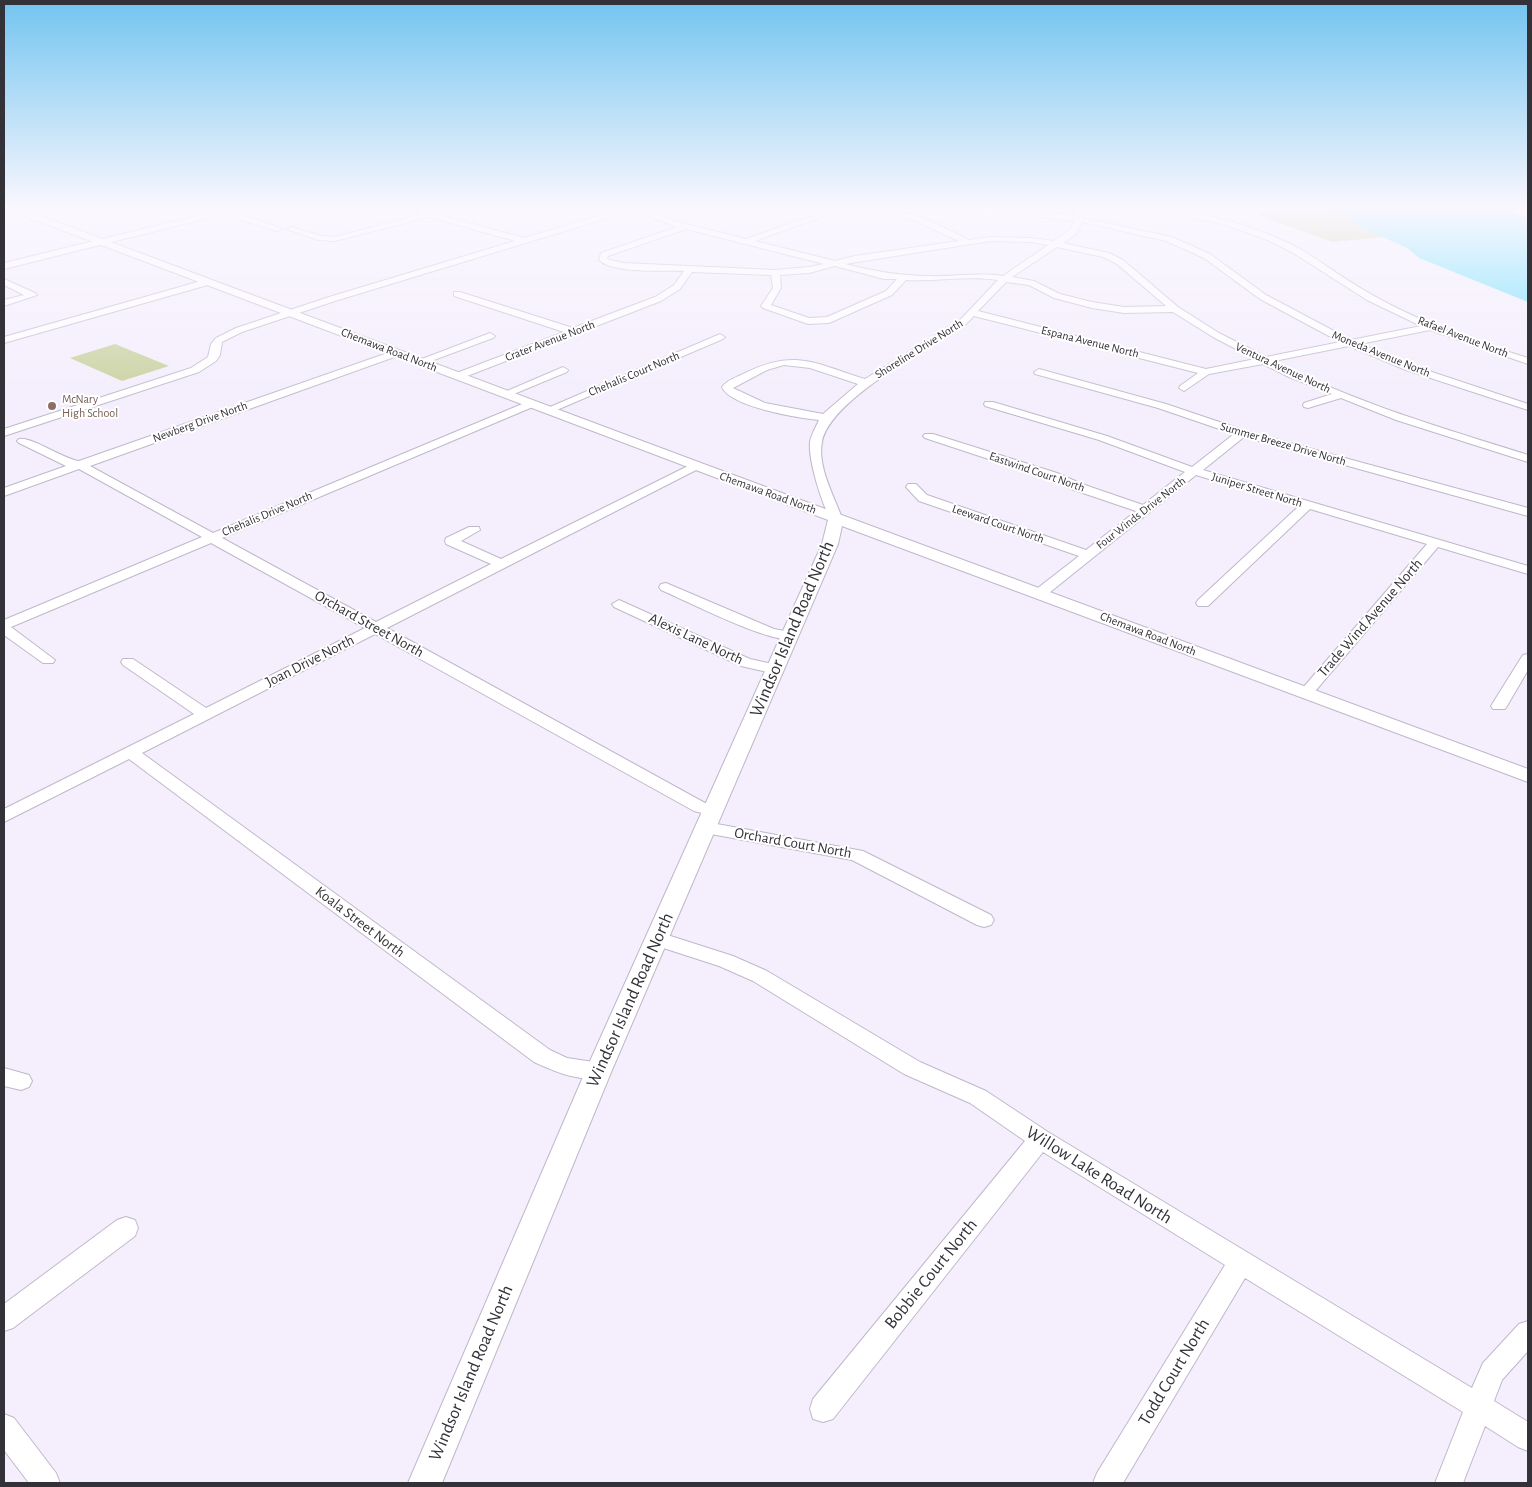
<!DOCTYPE html>
<style>
body{margin:0}
#map{position:relative;width:1532px;height:1487px;overflow:hidden;background:#f4eefd;font-family:"Alegreya Sans",sans-serif}
canvas{display:block}
.frame{position:absolute;inset:0;border:5px solid #343239;pointer-events:none}
</style>
<div id="map">
<canvas width="1532" height="1487"></canvas>
<div class="frame"></div>
</div>
<script>
const context = document.querySelector('canvas').getContext('2d');
context.lineJoin = 'round';
function fillPath(path, color) { context.fillStyle = color; context.fill(path, 'evenodd'); }
function stroke(path, color, width, dash) { context.strokeStyle = color; context.lineWidth = width; context.lineCap = dash ? 'butt' : 'round'; context.setLineDash(dash || []); context.stroke(path); }
function label(font, color, halo, rows, align = 'center') {
  context.font = font + ' "Alegreya Sans",sans-serif'; context.lineWidth = 4; context.setLineDash([]); context.textBaseline = 'middle'; context.strokeStyle = halo; context.fillStyle = color; for (const [text, x, y, turn = 0] of rows) {
    context.save(); context.translate(x, y); context.rotate((+turn || 0) * Math.PI / 180); context.textAlign = isNaN(turn) ? turn : align; if (halo) context.strokeText(text, 0, 0); context.fillText(text, 0, 0); context.restore();
  }
}
const green = new Path2D(`
 M1273,207H1329L1367,230L1386,237L1332,242L1257,215Z
 M115,344L169,366L122,381L70,358Z`);
const water = new Path2D(`
 M1329,207H1506L1528,219V302L1419,258L1407,248L1367,230Z`);
const minor = new Path2D(`
 M233,207H245L233,211L283,229L276,231L224,214L4,269V263Z
 M400,207H411L524,238L628,207H639L652,210L674,221L746,239L838,207H848L755,241L835,261L855,256L959,241L916,221L867,209L866,207H878L922,217L969,240L990,237L1032,238L1054,241L1070,230L1074,221L1036,217L987,207H1002L1074,216V207H1082V218L1172,237L1210,254L1266,295L1351,340L1421,326L1367,300L1295,254L1270,241L1226,225L1148,207C1167,205 1186,211 1204,215C1237,222 1270,233 1300,249C1325,264 1348,282 1374,296C1422,323 1475,342 1528,358V364L1430,330L1360,344L1414,366L1528,404V410L1406,370L1349,346L1274,361C1355,403 1443,428 1528,455V462L1396,420L1341,398L1308,408L1304,407L1303,405L1304,403L1332,394L1289,377L1263,364L1209,374L1184,391L1179,388L1180,386L1198,373L974,316L966,324C931,347 829,400 822,442C817,466 834,496 842,518L836,522L832,521C822,506 808,459 810,442C811,435 816,427 819,420C799,418 730,407 722,387C727,380 737,377 745,373C795,348 816,364 865,379L960,320L998,280C968,275 936,282 906,280L892,295L829,323L808,324L763,308L761,306L773,288L771,275L692,272L680,289L661,301L462,378H454L453,376L454,374L564,332L454,296V292H460L573,328L655,297L674,285L684,271C663,270 613,274 599,260L601,253L677,227L634,210L335,301L242,332L222,342L220,355L216,361L199,372L4,436V429L191,368L208,357L211,344L216,338L236,328L329,297L515,241L429,217L335,241L318,240L287,229L291,227L322,236L335,237L421,214ZM1082,222L1166,241L1204,258L1260,299L1340,342L1266,357L1219,333L1178,307L1123,260L1109,253L1063,243L1076,234ZM686,229L824,264L809,267L775,270L623,263L607,259L608,256ZM990,241L1032,242L1048,245L1003,276C978,272 954,277 929,276C900,276 873,271 845,264ZM1057,247L1103,257L1117,264L1166,306L1124,307L1092,302L1060,294L1034,281L1012,277ZM835,266L884,279H897L886,291L827,317L809,318L771,305L781,288L780,275L809,273ZM1006,282L1029,285L1054,298L1092,308L1124,313L1173,312L1213,337L1255,359L1206,369L978,311ZM784,365L810,368L858,384L823,414L765,403L733,388L767,370Z
 M4,279L35,293L37,295L4,306V300L24,295L4,285Z
 M208,279L212,282L211,284L4,343V337Z
 M490,333L495,336L493,338L423,364L419,365L414,362Z
 M720,334L725,337L723,339L552,412H544L543,410Z
 M396,350L400,351V355L90,466L213,533L527,402H535L536,404L535,406L222,538L376,622L491,564L446,544L445,541L446,538L469,527H479L480,530L461,541L501,559L692,464H700L702,466L700,468L387,628L705,803L719,806L722,810L719,814L713,816L694,811L375,634L142,753L550,1050L567,1058L607,1064L610,1070L607,1076C583,1084 556,1072 534,1062L129,759L4,822V809L194,714L123,665L121,662L123,659H133L206,708L365,628L211,543L11,627L55,660L53,663H43L4,635V620L202,537L79,469L4,496V488L66,466L19,443L17,441L19,439C31,436 63,459 79,461Z
 M563,367L568,370L567,372L509,396L505,397L500,394Z
 M1039,369L1166,404L1246,431L1528,508V516L1244,437L1203,470L1528,566V574L1438,547L1311,696H1301L1298,693L1301,690L1427,544L1310,509L1208,606H1198L1196,603L1198,600L1299,506L1196,475L1044,597H1034L1032,594L1034,591L1079,556L919,501L906,487L908,484H916L927,495L1086,550L1136,511L1074,490L1049,479L925,438L923,436L925,434H933L1057,473L1082,484L1143,505L1185,472L1099,440L985,406L984,404L985,402H993L1107,436L1192,467L1234,434L1158,408L1035,374L1034,372Z
 M666,583L774,629L795,633L797,636L795,639C772,645 687,601 661,590L659,587L661,584Z
 M619,600L750,659L781,666L784,669L781,672L776,674L741,666L614,607L612,604Z
 M1528,654V670L1507,706L1505,709H1493L1491,706L1521,658L1523,655Z
 M706,822L863,851L991,915L994,920L991,925L984,927L977,925L852,860L700,832L697,828L700,824Z
 M658,932L733,956L767,971L920,1062L986,1091L1048,1132L1472,1388L1483,1363L1519,1324L1528,1321V1351L1502,1380L1494,1401L1528,1422V1451L1518,1447L1485,1426L1463,1483H1435L1463,1412L1245,1278L1123,1483H1093L1097,1473L1225,1265L1043,1152L833,1419L823,1422L813,1419L810,1409L813,1399L1025,1141L970,1103L904,1074L753,981L719,966L651,944L648,939L651,934Z
 M4,1068L29,1075L32,1081L29,1087L21,1090L4,1086Z
 M126,1217L135,1220L138,1228L135,1236L13,1328L4,1331V1304L117,1220Z
 M4,1414L14,1418L56,1473L60,1483H29L4,1450Z`);
const tertiary = new Path2D(`
 M5,207H17L701,463L1528,769V782L842,526L838,544L612,1070L442,1483H408L586,1070L822,544L828,520L6,209Z`);
const markers = [
 [52,406,5,"#8d6e63"]
];
const farStreetnames = [
 ["Rafael Avenue North",1463,337,21],
 ["Crater Avenue North",550,341,-21],
 ["Espana Avenue North",1090,342,14],
 ["Shoreline Drive North",919,349,-32],
 ["Chemawa Road North",389,350,21],
 ["Moneda Avenue North",1381,354,22],
 ["Ventura Avenue North",1283,368,25],
 ["Chehalis Court North",634,374,-23],
 ["Newberg Drive North",200,422,-20],
 ["Summer Breeze Drive North",1283,444,16],
 ["Eastwind Court North",1037,472,19],
 ["Juniper Street North",1257,490,17],
 ["Chemawa Road North",768,493,20],
 ["Four Winds Drive North",1141,513,-38],
 ["Chehalis Drive North",267,514,-23],
 ["Leeward Court North",998,524,19],
 ["Chemawa Road North",1148,634,21]
];
const farEducationnames = [
 ["McNary",62,399],
 ["High School",62,413]
];
const streetNames = [
 ["Trade Wind Avenue North",1370,618,-49],
 ["Orchard Street North",369,624,29],
 ["Alexis Lane North",696,639,25],
 ["Joan Drive North",310,661,-27],
 ["Orchard Court North",793,843,10],
 ["Koala Street North",360,922,37]
];
const nearStreetnames = [
 ["Windsor Island Road North",792,629,-67],
 ["Windsor Island Road North",630,1000,-66],
 ["Willow Lake Road North",1099,1175,32],
 ["Bobbie Court North",931,1274,-51],
 ["Todd Court North",1174,1372,-59],
 ["Windsor Island Road North",471,1373,-67]
];
fillPath(green, '#c6cf99');
fillPath(water, '#63ddfc');
stroke(minor, '#bfb8ca', 2);
stroke(tertiary, '#bfb8ca', 2);
fillPath(minor, '#fff');
fillPath(tertiary, '#fff');
const sky = context.createLinearGradient(0, 0, 0, 415);
sky.addColorStop(0, '#73c4f0');
sky.addColorStop(0.5, '#faf7fe');
sky.addColorStop(1, '#faf7fe00');
context.fillStyle = sky;
context.fillRect(0, 0, 1532, 415);
for (const [x, y, r, color] of markers) { const dot = new Path2D(); dot.arc(x, y, r, 0, 2 * Math.PI); context.fillStyle = color; context.fill(dot); stroke(dot, '#fff', 2); }
label('12px', '#343239', '#fff', farStreetnames);
label('12px', '#785e54', '#fff', farEducationnames, 'left');
label('15px', '#343239', '#fff', streetNames);
label('18px', '#343239', '#fff', nearStreetnames);
</script>
